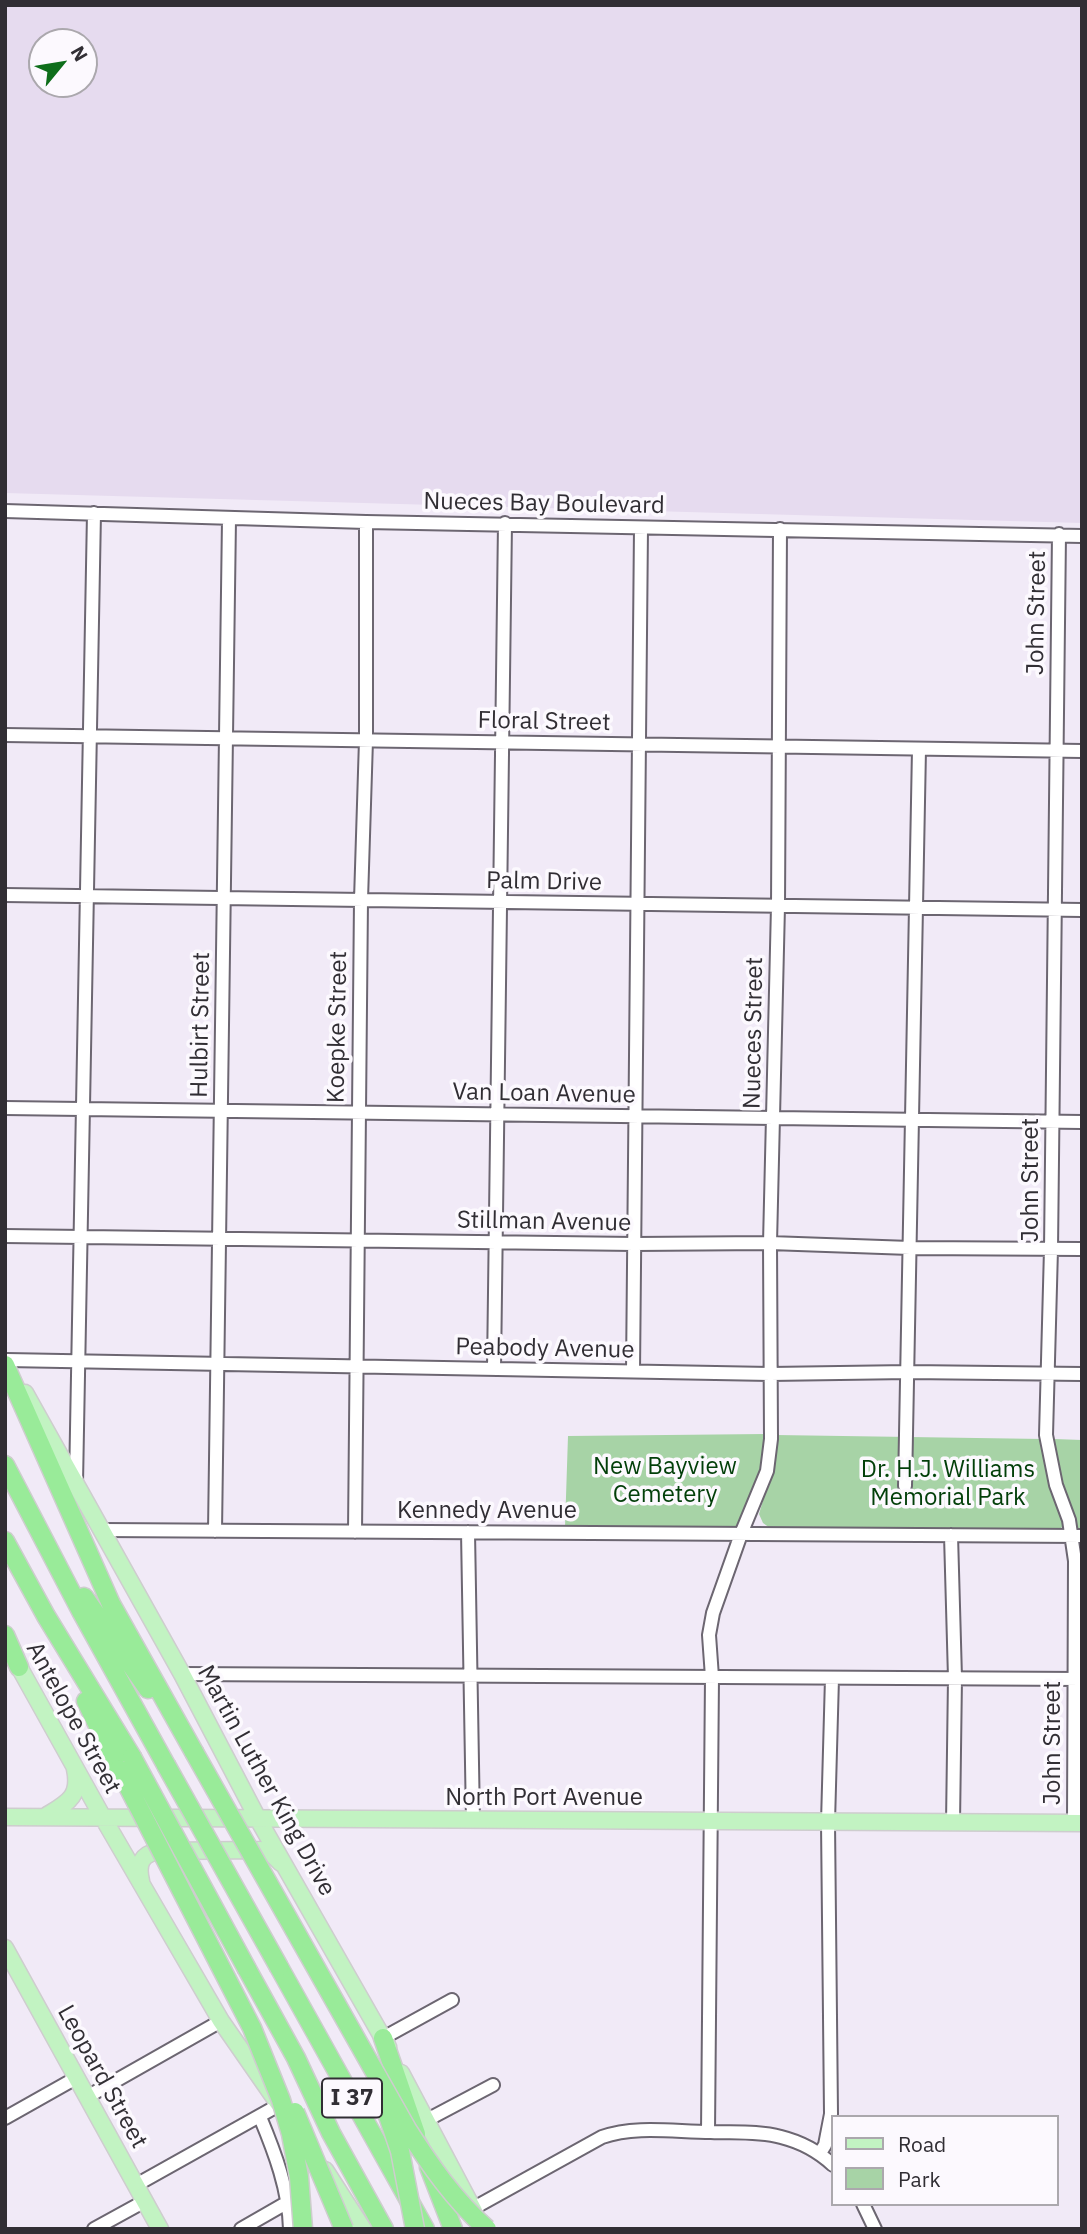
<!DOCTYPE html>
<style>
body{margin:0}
#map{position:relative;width:1087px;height:2234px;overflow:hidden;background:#f1eaf7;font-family:"IBM Plex Sans",sans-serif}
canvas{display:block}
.frame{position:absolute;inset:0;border:7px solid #312e34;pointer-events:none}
.legend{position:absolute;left:831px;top:2115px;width:228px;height:91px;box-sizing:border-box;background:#fcf9fe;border:2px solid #aba8ad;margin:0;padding:9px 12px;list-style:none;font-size:21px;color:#312e34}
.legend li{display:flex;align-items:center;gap:14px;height:35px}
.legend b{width:35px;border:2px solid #aba8ad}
.north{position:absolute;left:28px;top:28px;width:70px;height:70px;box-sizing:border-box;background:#fcf9fe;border:2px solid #aba8ad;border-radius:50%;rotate:60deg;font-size:19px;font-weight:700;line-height:28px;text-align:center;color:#312e34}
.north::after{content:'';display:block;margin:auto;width:24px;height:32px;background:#0e6e1b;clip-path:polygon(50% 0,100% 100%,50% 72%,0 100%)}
</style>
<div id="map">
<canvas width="1087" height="2234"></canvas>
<div class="frame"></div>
<ul class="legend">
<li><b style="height:9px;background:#c2f3c2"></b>Road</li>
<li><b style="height:19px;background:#a7d3a6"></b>Park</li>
</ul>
<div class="north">N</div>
</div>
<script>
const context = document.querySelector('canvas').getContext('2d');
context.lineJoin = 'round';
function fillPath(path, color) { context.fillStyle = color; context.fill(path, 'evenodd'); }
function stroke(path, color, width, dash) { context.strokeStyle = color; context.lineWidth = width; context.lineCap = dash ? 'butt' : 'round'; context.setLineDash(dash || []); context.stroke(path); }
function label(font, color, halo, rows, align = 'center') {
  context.font = font + ' "IBM Plex Sans",sans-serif'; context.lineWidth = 7; context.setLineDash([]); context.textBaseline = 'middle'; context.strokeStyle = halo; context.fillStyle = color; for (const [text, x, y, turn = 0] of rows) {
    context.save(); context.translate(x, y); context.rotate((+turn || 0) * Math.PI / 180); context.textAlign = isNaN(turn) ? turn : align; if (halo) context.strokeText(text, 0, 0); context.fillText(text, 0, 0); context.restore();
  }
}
const built = new Path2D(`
 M5,5H1082V523L5,493ZM42,42H84V84H42Z`);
const green = new Path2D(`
 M765,1434L762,1470L739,1527H565L568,1436Z
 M776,1435L1043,1439L1063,1526L1059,1530L770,1528L763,1523L759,1514L773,1467Z
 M1054,1439L1082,1440V1530L1076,1527L1060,1474Z`);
const minor = new Path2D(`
 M5,511L366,522L1082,536
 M1059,534L1051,1249L1046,1435L1056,1485L1069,1520L1075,1561L1074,1822
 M5,735L1082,751
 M5,895L1082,910
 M5,1108L1082,1122
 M5,1236L634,1244L770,1243L910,1248L1082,1249
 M7,1360L770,1374L909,1372L1082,1374
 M494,1369L505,523
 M633,1371L641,528
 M76,1483L94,513
 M905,1486L919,749
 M102,1530L1082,1536
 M215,1531L229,519
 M355,1532L361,900L366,740V522
 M468,1532L473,1821
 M951,1535L955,1678L953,1823
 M182,1674L1081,1679
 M383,2038L452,2000
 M87,2097L221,2021
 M260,2117C275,2153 289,2190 290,2229
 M5,2118L76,2078
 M425,2121L493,2085
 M708,2132L712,1677L709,1635L713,1613L741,1534L767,1471L771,1439L770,1243L778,906L780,529
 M820,2153L825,2145L831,2114L828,1822L832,1678
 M136,2185L279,2105
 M863,2204L875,2229
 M472,2209L602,2137C636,2125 675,2132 711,2132C734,2133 758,2131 781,2137C801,2142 819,2152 833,2165
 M94,2229L145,2201
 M241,2229L288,2202`);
const major = new Path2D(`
 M25,1393L182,1674L258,1819L388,2047
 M13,1656L102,1816L221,2021L278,2103
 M46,1816C67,1803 81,1797 75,1769
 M5,1817L1082,1823
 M141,1881C137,1864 141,1854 159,1851L260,1850L271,1853L281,1863
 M5,1948L160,2229
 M401,2073L474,2211
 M325,2170L363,2229`);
const highway = new Path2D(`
 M5,1365L111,1604L194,1752
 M5,1465L82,1613L166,1765
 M5,1541L46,1616L132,1757
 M84,1597L148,1689
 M5,1635L19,1667
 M86,1701L119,1769
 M279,1967L425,2229
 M247,1969L296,2058L331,2133L384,2229
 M383,2038L416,2134
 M429,2167L453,2229`);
const highwayBridge = new Path2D(`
 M194,1752L407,2129C430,2165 454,2200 487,2229
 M132,1757L247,1969
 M166,1765L279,1967
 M119,1769L252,2028L281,2100L291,2134L299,2177L303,2229
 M385,2107L400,2151L415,2229
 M295,2112L344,2229`);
const shields = [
 [352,2098,60]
];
const shieldNames = [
 ["I 37",352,2098]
];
const streetNames = [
 ["Nueces Bay Boulevard",544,504,1],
 ["John Street",1037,613,-89],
 ["Floral Street",544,722,1],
 ["Palm Drive",544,882,1],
 ["Hulbirt Street",201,1025,-89],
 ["Koepke Street",338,1027,-89],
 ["Nueces Street",754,1033,-89],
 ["Van Loan Avenue",544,1094,1],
 ["John Street",1031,1180,-90],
 ["Stillman Avenue",544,1222,1],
 ["Peabody Avenue",545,1349,1],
 ["Kennedy Avenue",487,1511],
 ["Antelope Street",73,1718,61],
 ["John Street",1053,1743,-90],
 ["Martin Luther King Drive",266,1781,61],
 ["North Port Avenue",544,1798],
 ["Leopard Street",102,2077,61]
];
const parkNames = [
 ["New Bayview",665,1467],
 ["Cemetery",665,1495],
 ["Dr. H.J. Williams",948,1470],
 ["Memorial Park",948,1498]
];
fillPath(built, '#e6dbef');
fillPath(green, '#a7d3a6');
stroke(minor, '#6c6671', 16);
stroke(major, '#cecdce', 19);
stroke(highway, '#cecdce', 21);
stroke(minor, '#fff', 12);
stroke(major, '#c2f3c2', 16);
stroke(highway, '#99eb99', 18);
stroke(highwayBridge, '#cecdce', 21, []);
stroke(highwayBridge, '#99eb99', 18);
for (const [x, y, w] of shields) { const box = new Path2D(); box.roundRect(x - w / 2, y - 19.5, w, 39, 5); context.fillStyle = '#fcf9fe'; context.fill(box); stroke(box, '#312e34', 2); }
label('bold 23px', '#312e34', null, shieldNames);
label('24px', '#312e34', '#fcf9fe', streetNames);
label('24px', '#023f09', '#fcf9fe', parkNames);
</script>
